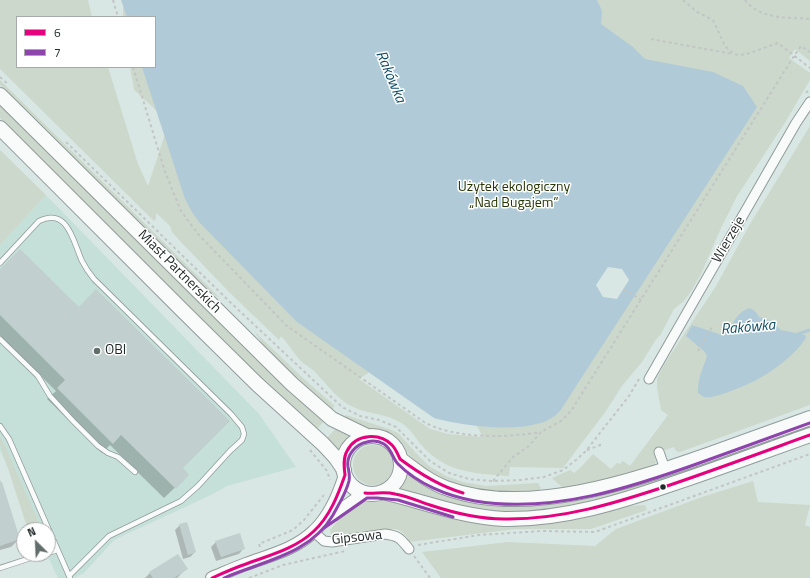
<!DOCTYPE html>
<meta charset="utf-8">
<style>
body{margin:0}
#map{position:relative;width:810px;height:578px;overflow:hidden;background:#d9e7e4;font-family:"Titillium Web",sans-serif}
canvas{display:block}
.legend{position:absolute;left:16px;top:16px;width:140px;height:52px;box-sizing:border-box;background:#fff;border:1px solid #a6aaa9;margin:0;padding:5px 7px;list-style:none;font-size:12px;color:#212b29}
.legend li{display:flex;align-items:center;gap:8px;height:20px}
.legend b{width:20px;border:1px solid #a6aaa9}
.north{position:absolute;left:16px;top:522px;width:40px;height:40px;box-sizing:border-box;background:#fff;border:1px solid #a6aaa9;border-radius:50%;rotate:336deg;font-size:11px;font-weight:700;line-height:16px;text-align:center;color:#212b29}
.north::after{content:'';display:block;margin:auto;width:14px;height:18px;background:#616d6a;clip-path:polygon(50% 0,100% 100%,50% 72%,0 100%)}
</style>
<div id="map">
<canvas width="810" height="578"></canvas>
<ul class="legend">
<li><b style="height:5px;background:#e5007d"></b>6</li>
<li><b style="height:5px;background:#8e44ad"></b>7</li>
</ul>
<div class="north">N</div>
</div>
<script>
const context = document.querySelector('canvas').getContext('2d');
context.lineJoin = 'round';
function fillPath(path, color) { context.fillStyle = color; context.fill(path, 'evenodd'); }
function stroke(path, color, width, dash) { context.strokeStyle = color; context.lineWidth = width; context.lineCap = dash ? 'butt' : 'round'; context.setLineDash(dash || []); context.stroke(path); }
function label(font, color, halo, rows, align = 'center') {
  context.font = font + ' "Titillium Web",sans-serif'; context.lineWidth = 3; context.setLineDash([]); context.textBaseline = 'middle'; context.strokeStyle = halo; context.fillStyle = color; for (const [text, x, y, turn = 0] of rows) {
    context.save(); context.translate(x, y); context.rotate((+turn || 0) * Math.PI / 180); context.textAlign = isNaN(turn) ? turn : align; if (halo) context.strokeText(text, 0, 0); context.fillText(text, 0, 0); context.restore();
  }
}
const built = new Path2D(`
 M46,195L259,414L296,467L227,486L213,494L114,540L84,573L74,578H58L54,570L47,554H48V530H36L0,450V245Z`);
const green = new Path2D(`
 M0,0H88L92,17H17V67H108L138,164L148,186L169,122L134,90L130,67H155V17H123V0H810V61L795,49L789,58L810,73V80L786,121L736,198L721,228L701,274L692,290L684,301L674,309L661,334L655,341L642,362L622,386L606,411L563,468L510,467L509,476C479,474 450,473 427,451C418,443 413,431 403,424C386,412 363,415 346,403C333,394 325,382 314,371C311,368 307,366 304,364C295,356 289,344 281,336L279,340L230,293L181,242L172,232L170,226L156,213V219L154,221L0,69ZM397,354L460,397L483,437L448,434L430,429L359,379Z
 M0,80L221,299L205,289L0,85Z
 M0,104C108,210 211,320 324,421L317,429C207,330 105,223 0,118Z
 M810,126V405L680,452L676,451L674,447L654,454L656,462L652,467L600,482L563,488L552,478L570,470L574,473L581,467L593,454L611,469L617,463L620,464L623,461L630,466L668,415L661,410L657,387V378L665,363L716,286L750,224Z
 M0,150L46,195L0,245Z
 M254,331L304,379L334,405L333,410L288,371L266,349Z
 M346,415L389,429L398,433L416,453L429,466L446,476L463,482L486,486L538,483L541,488L538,491C495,494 450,491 416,462C407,455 404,443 395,436C386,429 377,430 366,428C358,426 351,422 344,418Z
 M335,429L349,436L338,450L327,438Z
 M0,437L4,444L42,530H28L0,444Z
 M353 465a20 20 0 1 1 40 0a20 20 0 1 1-40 0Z
 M698,466L699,467L636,490L581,506L522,513L491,512L464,508L401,490L400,488L409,473L449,496L629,487L630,488Z
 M753,481L758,502L810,505L805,525L810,527V578H441L422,552L508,542L595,546L616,529L702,497Z
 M381,500C408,500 433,516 460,520C488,526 517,520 545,517C573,513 602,511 630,506L645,505L647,510L591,529H516L409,542C407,537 404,533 399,530C387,526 349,536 335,537L331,534L330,530C338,520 350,508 362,503C367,501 375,501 381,500Z`);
const water = new Path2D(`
 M121,0H597L602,11L601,24L633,47L645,59L713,72L743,86L757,107L560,411C557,414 554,417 550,419C524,434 462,426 434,418L297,322L199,222L192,212L185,199L142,67H155V17H127Z
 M750,308L756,312L759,317L770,320L781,330L805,335L806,337C799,351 778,367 765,375C755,382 714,400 704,397C702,396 700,394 698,393C698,377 702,371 707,356L704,351L686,336L692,325L722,335C734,329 733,313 750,308Z`);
const pier = new Path2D(`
 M608,267L622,269L629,280L617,299L603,297L596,285Z`);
const shadow = new Path2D(`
 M0,271L188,475L164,498L110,445L102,453L47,399L56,391L0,336Z
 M0,480L19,539L11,547L0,550Z
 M180,525L195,552L190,557L183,559L175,530Z
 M216,542L244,548L239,554L216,561L211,547Z
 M186,569L177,578H145L150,573Z`);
const stream = new Path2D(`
 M798,334L810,330`);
const building = new Path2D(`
 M20,249L79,307L96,289L230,421L183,468L189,475L176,489L121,435L113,444L57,388L65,380L0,315V269Z
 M0,482H2L20,539L0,546Z
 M187,522L196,552L188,555L179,524Z
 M240,533L245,549L221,557L215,541Z
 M178,554L188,569L174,578H153L149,572Z`);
const path = new Path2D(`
 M113,0L118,17
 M683,0L697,12L713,20L725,46L734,54L739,55L747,54L778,43L810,68
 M745,0C761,20 787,17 810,19
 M651,39L733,54
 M133,67L165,172L181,211L198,234L258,296L287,326L424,422C454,439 507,438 541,432
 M0,77L9,85
 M806,93L810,88
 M66,142L230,302L342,407L360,416L379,420L396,427L430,461L449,473L469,479L493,481L521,480L544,477L563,470L576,460L586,451L603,429L629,396L639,379
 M624,289L641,300
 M698,351L712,327
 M310,450L327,471L330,480
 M587,450L603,444
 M493,481L513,457L529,446L541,432L561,421L571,411L794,56L801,46L810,52
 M418,545L479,535L543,531L595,532L810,454
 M260,547L259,544L293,530L304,520L324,495
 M414,556L430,578
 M249,578L283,565L345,551`);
const service = new Path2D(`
 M0,263L39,221C68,207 73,241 82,261C85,267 89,273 94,279L231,414L242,427L244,434L242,440L230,451L198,486L181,501L109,536L69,576
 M0,339L38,376L50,396L73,421L98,446L108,453L118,457L135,472
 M0,426L9,439L70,578
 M48,553L57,550
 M0,568L43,554`);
const minor = new Path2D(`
 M649,379L796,123L810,102
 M659,452L665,469
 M314,532L324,541L332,542L385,534C399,536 400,538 409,549`);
const secondary = new Path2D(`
 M324,520L335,514L365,493
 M212,578C224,573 235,568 246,564C270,555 296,549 314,531C329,517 339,494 345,475`);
const primary = new Path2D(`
 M0,95L292,384L332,419L367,436
 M0,128L183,311L257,384L323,444L336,458L344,470
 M343 465a29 29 0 1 1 58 0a29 29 0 1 1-58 0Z
 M400,459C415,470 429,482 446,488C526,518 633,481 710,454C743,442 777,430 810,418
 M382,492C423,501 461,517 504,519C563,520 620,502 675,483C720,468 765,451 810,435`);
const bus1 = new Path2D(`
 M400,459C420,474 439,486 463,493
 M345,475C344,467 343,458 347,451C356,433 380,433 392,445C396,449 398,455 400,459
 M365,493C375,494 385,491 395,494C407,496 418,501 430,505C454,513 479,519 504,519C561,520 616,503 670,485C717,469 763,452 810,435
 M212,578C223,573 234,568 246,564C270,555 295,549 314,531C330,516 338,495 345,475`);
const bus2 = new Path2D(`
 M324,528L367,498H377L398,500L453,517
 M224,578C262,561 310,555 333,515C339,504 346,493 349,481C350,475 349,472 348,467C346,455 356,444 367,442C373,440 379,441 384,444C392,449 392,458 398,464C418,484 447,496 475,501C553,514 633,487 705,461C740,448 775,436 810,423`);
const markers = [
 [97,351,4,"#616d6a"],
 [663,487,3.5,"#212b29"]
];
const parkNames = [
 ["Użytek ekologiczny",514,188],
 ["„Nad Bugajem”",514,204]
];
const streetNames = [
 ["Wierzeje",729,240,-60],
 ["Miast Partnerskich",179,272,45],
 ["Gipsowa",357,538,-6]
];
const poiNames = [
 ["OBI",105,351]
];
const waterNames = [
 ["Rakówka",390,77,67],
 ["Rakówka",748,328,-5]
];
fillPath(built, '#c5dfd9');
fillPath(green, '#ccd8cb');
fillPath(water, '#b0cbd7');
fillPath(pier, '#d9e7e4');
fillPath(shadow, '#0003');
stroke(stream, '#b0cbd7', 3);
fillPath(building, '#c1cfce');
stroke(service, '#919c9a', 6);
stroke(minor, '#919c9a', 11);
stroke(secondary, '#919c9a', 14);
stroke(primary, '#919c9a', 16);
stroke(path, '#c1c6c5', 2, [3, 3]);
stroke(service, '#f9fbfb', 4.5);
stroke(minor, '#f9fbfb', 9);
stroke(secondary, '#f9fbfb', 12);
stroke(primary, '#f9fbfb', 14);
stroke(bus1, '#e5007d', 3);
stroke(bus2, '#8e44ad', 3);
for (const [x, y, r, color] of markers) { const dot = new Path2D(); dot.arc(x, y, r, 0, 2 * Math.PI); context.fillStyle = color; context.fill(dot); stroke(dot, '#fff', 1.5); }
label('14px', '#263605', '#fff', parkNames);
label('14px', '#212b29', '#fff', streetNames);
label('14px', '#212b29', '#fff', poiNames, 'left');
label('italic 15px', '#0e4b66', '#fff', waterNames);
</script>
